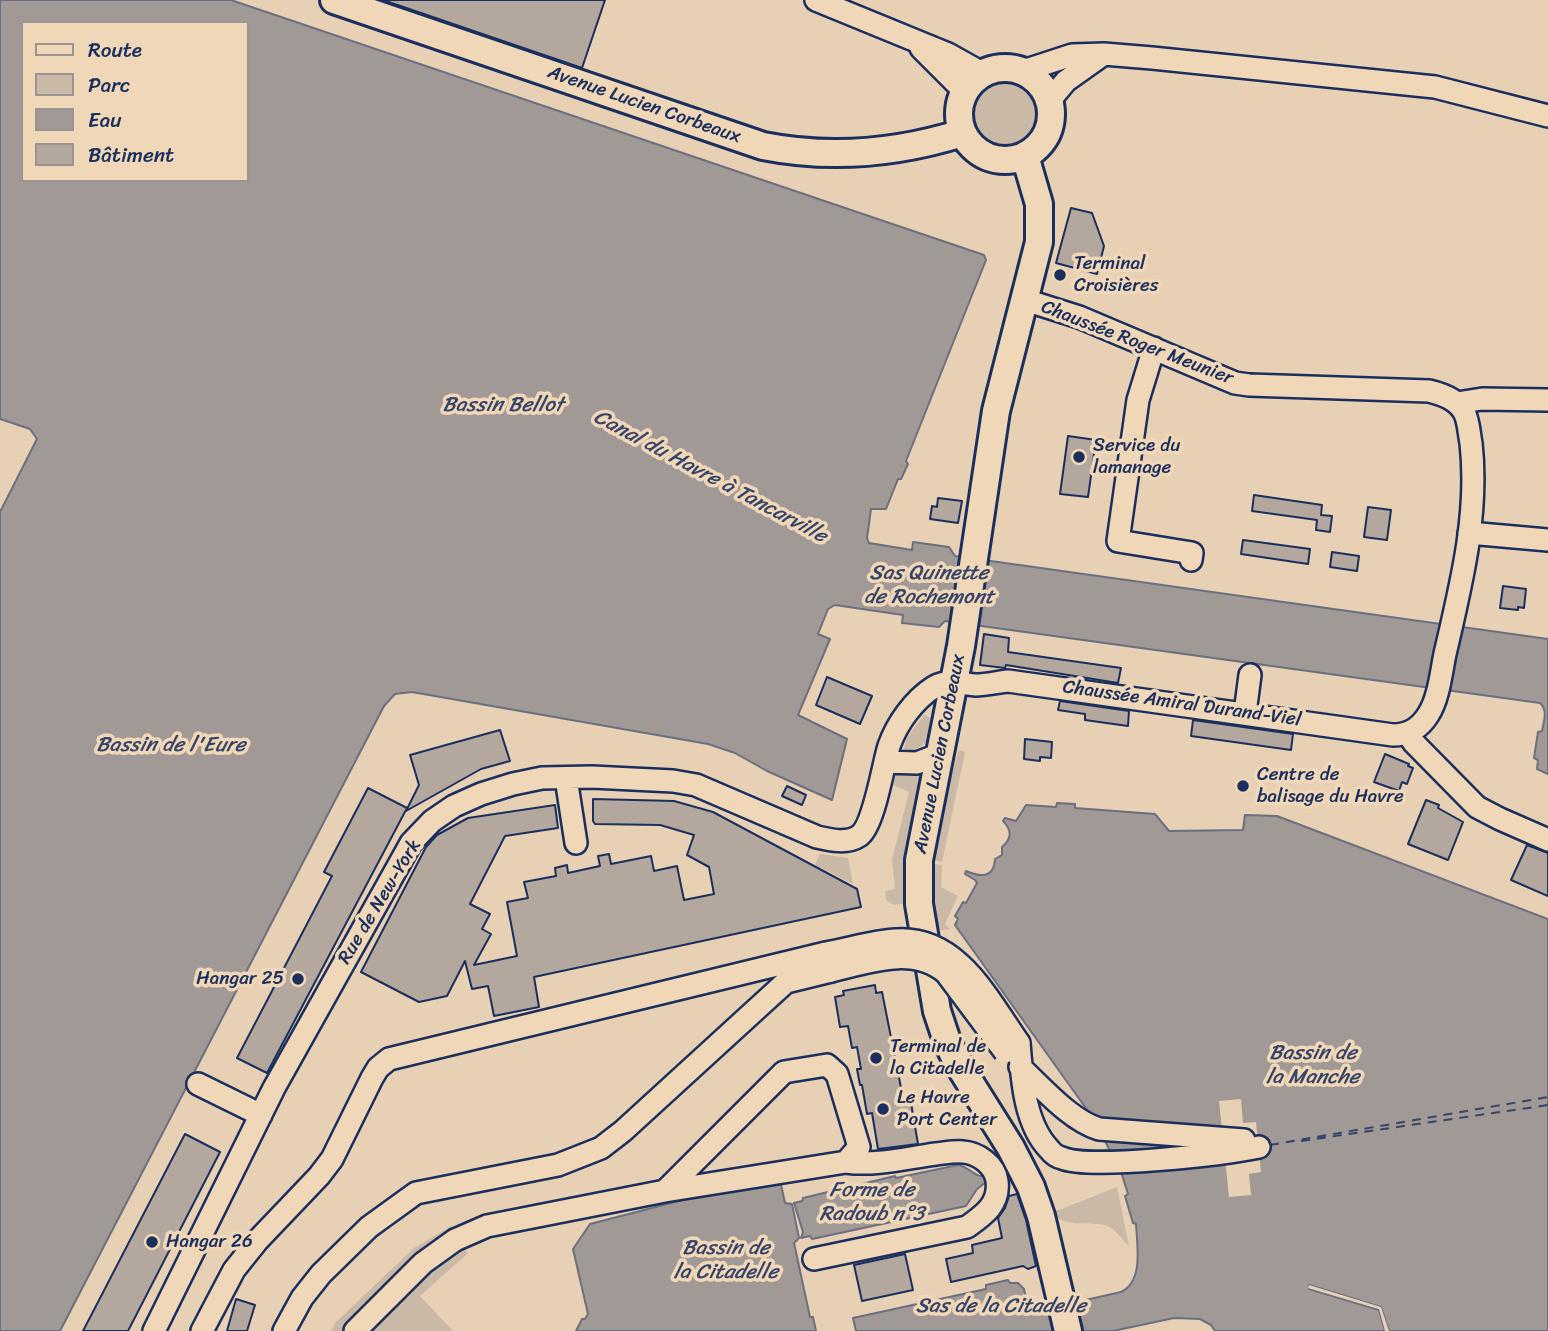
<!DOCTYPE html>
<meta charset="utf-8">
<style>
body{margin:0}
#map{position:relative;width:1548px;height:1331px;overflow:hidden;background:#e7d0b3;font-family:Sriracha,sans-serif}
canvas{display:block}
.legend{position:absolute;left:21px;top:21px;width:228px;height:161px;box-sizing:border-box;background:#f0d7b7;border:2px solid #9b9493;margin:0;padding:9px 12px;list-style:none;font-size:21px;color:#1b2f5e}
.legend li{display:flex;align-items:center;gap:14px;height:35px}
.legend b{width:35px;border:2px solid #9b9493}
</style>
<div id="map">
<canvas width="1548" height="1331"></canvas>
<ul class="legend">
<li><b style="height:9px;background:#f0d7b7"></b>Route</li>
<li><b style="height:19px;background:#cab9a7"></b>Parc</li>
<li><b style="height:19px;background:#a19996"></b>Eau</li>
<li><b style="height:19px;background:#b4a89e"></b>Bâtiment</li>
</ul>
</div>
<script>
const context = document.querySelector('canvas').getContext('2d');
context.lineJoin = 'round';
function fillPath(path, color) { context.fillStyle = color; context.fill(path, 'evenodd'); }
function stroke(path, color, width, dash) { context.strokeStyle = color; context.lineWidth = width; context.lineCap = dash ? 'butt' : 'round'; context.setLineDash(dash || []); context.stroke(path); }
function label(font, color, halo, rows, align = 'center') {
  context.font = font + ' Sriracha,sans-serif'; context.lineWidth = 7; context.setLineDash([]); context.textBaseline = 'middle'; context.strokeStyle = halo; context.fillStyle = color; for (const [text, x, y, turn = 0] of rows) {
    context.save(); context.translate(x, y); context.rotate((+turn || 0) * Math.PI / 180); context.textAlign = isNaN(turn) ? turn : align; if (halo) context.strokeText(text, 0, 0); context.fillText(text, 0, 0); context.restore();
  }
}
const green = new Path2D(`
 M970 116a36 36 0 1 1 72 0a36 36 0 1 1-72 0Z
 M924,715L932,718C936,738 921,751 902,753L908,736Z
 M959,750L965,752L942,862L930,859L943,802Z
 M926,764L907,903L894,905L886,900L885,891L895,889L892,859L909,792L893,785L897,769Z
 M820,854L848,858L853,884L815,865Z
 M930,864L942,865L941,887L958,896L945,924L950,929L935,931Z
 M1117,1187L1129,1246C1121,1239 1116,1228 1104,1225C1087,1221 1069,1228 1054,1215V1210H1059Z
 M451,1226L455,1232L421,1255L344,1331H331L335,1323L414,1248Z
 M462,1248L468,1253L420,1296L453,1331H369L433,1269Z`);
const water = new Path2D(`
 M0,0H231L984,255L986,260L906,461L908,464L901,479H898L886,509H871L867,538L869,543L912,550L913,542L949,547L955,556L1548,639V774L1537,769L1538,760L1534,758L1538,732L1542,731C1544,721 1548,710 1540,703L945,621L939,627L902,623L903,615L835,605L828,609L818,634L830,639L798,715L847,739L832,800L767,771L735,753L708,744L412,692L395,694L384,706L60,1331H0V512L37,439L30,429L0,419ZM23,23H247V180H23Z
 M1057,803L1075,804V808L1155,814L1169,831L1243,830L1245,815L1277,816L1548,919V1331H1389L1381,1307L1309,1285V1289L1379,1310L1385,1331H1215L1211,1325L1200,1319L1174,1318L1113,1331H856L853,1318L986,1289V1285L1008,1280L1010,1283H1018L1024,1289L1029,1311L1049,1305L1050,1308L1121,1292C1144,1281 1137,1245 1136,1224L1133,1223L1125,1196L1128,1194L1122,1175L1095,1121L955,925L958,919L955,916L963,902L966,903L977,883L975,880L965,874L966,871C980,877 994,879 995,859L1002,855V847C1012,839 1012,830 1003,821L1005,818L1016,821L1026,805L1056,807Z
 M958,1165C970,1167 975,1179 988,1176L989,1180L977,1189L966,1206L812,1239L810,1236L801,1238L803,1232L794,1203L802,1201L803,1198L895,1176L896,1178Z
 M779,1175L785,1203L792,1204L799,1238L794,1243L810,1317H813L816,1331H576L582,1319H585L588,1314L573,1249L590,1224Z`);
const pier = new Path2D(`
 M1241,1099L1243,1123L1256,1122L1261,1172L1249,1174L1251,1195L1229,1197L1219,1101Z
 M1309,1285L1381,1307L1389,1331H1385L1379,1309L1308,1288Z`);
const ferry = new Path2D(`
 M1301,1141L1548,1105
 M1270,1145L1548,1097`);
const building = new Path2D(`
 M383,0H605L582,68Z
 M1071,208L1092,213L1104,246L1097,274L1056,263Z
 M1068,436L1096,440L1088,497L1060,494Z
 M1254,495L1322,505L1321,515L1332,516L1330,532L1316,530L1317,520L1252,511Z
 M938,498L962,501L958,523L930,519L932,506L937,507Z
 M1368,507L1391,510L1387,540L1364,537Z
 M1243,540L1310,549L1308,564L1241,554Z
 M1332,552L1359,556L1357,571L1330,567Z
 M1503,586L1526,589L1524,608L1518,607V610L1500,608Z
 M984,634L1009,638L1008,652L1121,668L1118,683L1006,665L1005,668L980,665Z
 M827,677L872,696L860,724L816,705Z
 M1060,701L1129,711L1128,726L1085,720V714L1058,710Z
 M1193,720L1293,734L1291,750L1191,736Z
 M500,730L510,761L481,769L406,811L419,785L410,755Z
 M1025,739L1052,742L1051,758L1040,757V761L1024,759Z
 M1385,754L1409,764L1408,766L1413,768L1407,784L1402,782L1399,791L1374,782Z
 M787,786L806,795L802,805L782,796Z
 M368,788L407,808L267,1073L237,1058L332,876L324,872Z
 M593,799L674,801L713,812L857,889L861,907L534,977L539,1007L494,1016L488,986L472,989L465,961L447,996L419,1002L361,972L426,847L437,835L468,818L555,805L558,828L505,836L470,904L490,914L482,929L491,934L474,965L517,956L507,902L528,898L524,882L556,876L555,868L567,865L568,873L600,866L598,856L609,854L611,864L651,856L654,871L677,866L684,900L714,894L709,867L687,855L694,835L660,825L595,824L593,821Z
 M1426,800L1439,805L1438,808L1463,822L1448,860L1408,844Z
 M1527,845L1548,853V896L1511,880Z
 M875,985L876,993L882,992L903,1098L910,1097L918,1144L878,1149L872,1113L867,1114L862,1085H860L857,1069H861L857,1047L852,1048L848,1026L840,1027L835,997L844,995L843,991Z
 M185,1134L220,1152L128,1331H83Z
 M1017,1194L1026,1220L1036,1266L1028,1269L1023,1266L951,1282L946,1259L973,1253L972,1245L1002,1238L998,1218L1005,1208L1009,1196Z
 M905,1254L913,1290L862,1301L854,1265Z
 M236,1299L255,1305L247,1331H227Z`);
const minor = new Path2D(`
 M816,0L948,54L982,73
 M921,48L964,91
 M1023,71L1072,55L1104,54L1152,58L1435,87L1548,116
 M1050,100L1066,81L1104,54
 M1154,348L1138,400L1118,541L1192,553L1191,560
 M1457,403L1482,399L1548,400
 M1469,533L1548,540
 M1245,713L1250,675
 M1408,734L1414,743L1477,807L1500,819L1548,840
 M885,762L917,763L940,754
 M566,778L576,843
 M1019,1043C1022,1077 1024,1123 1049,1149C1052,1153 1057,1157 1062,1158C1089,1170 1226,1154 1259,1147
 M1020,1067C1043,1088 1070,1120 1099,1129L1244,1140
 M198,1084L261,1115
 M814,1259L967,1227C984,1215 1000,1204 997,1181C995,1165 978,1153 963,1152C955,1151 945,1153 936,1154C906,1158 876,1166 846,1162
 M154,1331L274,1088L411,843L432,821L454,806L481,794L513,784L542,778L592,777L673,781L696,785L817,837C830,840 847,844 859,836C874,826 883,765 889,746C897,723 914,700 934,687C948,679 962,684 976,685C986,685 998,682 1008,681L1393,735C1408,735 1419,729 1428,715C1439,698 1441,673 1445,654C1461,585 1479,514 1471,443C1469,434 1469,421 1464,412C1457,399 1442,394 1429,391L1249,385L1235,383L1079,317L1025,300
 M202,1331L234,1270L258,1240L319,1176L332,1159L372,1078L378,1068L389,1059L826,953
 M284,1331L302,1298L321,1274L369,1227L416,1193L558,1165L601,1148L623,1131L786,982L831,971
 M355,1331L423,1263L455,1240L487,1226L665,1191L846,1162L859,1147L837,1074L827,1065L784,1072L665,1191`);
const major = new Path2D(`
 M334,0L763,146C829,159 898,153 962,133
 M959 114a46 46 0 1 1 92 0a46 46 0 1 1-92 0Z
 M1025,156L1039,204V242L996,411L961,646L919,860V904L937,1011L947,1041L957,1062L1011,1148L1031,1187L1041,1216L1068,1331`);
const minorBridge = new Path2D(`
 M826,953C849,949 873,941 896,940C958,936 988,999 1019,1043
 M831,971C869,962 913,945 946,973L1005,1052`);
const markers = [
 [1060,275,7,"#1b2f5e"],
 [1079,457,7,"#1b2f5e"],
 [1243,786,7,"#1b2f5e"],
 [298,979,7,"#1b2f5e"],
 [876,1058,7,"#1b2f5e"],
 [883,1109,7,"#1b2f5e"],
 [152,1242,7,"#1b2f5e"]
];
const streetNames = [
 ["Avenue Lucien Corbeaux",644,105,19],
 ["Chaussée Roger Meunier",1137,343,21],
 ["Chaussée Amiral Durand-Viel",1182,704,8],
 ["Avenue Lucien Corbeaux",940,754,-79],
 ["Rue de New-York",380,902,-59]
];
const poiNames = [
 ["Terminal",1074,264],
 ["Croisières",1074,286],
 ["Service du",1093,446],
 ["lamanage",1093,468],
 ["Centre de",1257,775],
 ["balisage du Havre",1257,797],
 ["Hangar 25",284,979,"right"],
 ["Terminal de",890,1047],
 ["la Citadelle",890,1069],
 ["Le Havre",897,1098],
 ["Port Center",897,1120],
 ["Hangar 26",166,1242]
];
const waterNames = [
 ["Bassin Bellot",503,406],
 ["Canal du Havre à Tancarville",710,477,28],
 ["Sas Quinette",929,574],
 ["de Rochemont",929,598],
 ["Bassin de l'Eure",171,746],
 ["Bassin de",1313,1054],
 ["la Manche",1313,1078],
 ["Forme de",872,1191],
 ["Radoub n°3",872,1215],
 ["Bassin de",726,1249],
 ["la Citadelle",726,1273],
 ["Sas de la Citadelle",1001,1307]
];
fillPath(green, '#cab9a7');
fillPath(water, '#a19996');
stroke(water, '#6b6f80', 2);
fillPath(pier, '#e7d0b3');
stroke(ferry, '#364469', 2, [9, 7]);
fillPath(building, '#b4a89e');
stroke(building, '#1b2f5e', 2);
stroke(minor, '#1b2f5e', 26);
stroke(major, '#1b2f5e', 32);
stroke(minor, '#f0d7b7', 21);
stroke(major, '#f0d7b7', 26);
stroke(minorBridge, '#1b2f5e', 26, []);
stroke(minorBridge, '#f0d7b7', 21);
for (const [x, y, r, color] of markers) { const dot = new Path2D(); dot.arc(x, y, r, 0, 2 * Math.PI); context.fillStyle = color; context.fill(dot); stroke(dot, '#f0d7b7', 2.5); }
label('19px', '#1b2f5e', '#f0d7b7', streetNames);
label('19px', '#1b2f5e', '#f0d7b7', poiNames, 'left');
label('italic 21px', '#364469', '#f0d7b7', waterNames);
</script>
